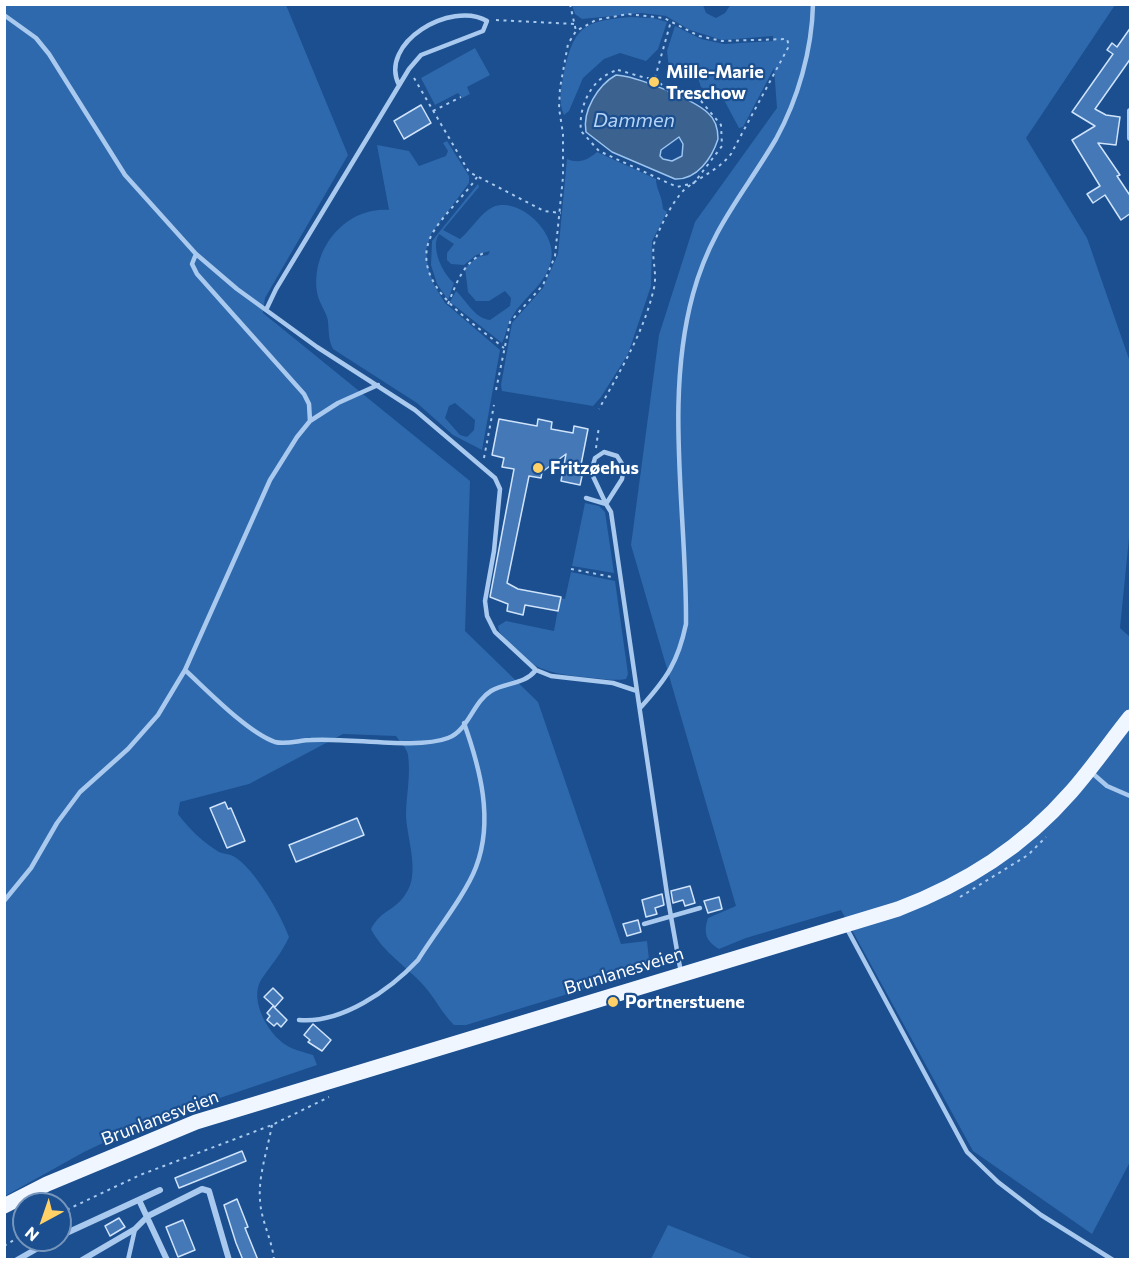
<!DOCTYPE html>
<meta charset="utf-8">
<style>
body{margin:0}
#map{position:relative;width:1135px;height:1264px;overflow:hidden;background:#1b4f8f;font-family:Commissioner,sans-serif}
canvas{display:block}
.frame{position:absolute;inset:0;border:6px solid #fff;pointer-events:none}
.north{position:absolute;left:12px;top:1192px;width:60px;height:60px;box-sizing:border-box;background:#1b4f8f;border:2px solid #7695bc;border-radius:50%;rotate:220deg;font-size:16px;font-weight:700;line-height:24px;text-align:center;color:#fff}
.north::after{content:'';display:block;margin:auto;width:21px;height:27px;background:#ffd166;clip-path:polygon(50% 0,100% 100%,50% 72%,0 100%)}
</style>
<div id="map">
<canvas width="1135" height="1264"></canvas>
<div class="frame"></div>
<div class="north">N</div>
</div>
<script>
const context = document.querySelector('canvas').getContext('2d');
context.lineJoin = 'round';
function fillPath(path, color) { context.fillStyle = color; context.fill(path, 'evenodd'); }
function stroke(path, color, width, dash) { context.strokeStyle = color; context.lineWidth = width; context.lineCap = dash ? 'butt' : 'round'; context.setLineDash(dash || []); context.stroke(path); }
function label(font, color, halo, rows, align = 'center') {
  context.font = font + ' Commissioner,sans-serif'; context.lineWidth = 4.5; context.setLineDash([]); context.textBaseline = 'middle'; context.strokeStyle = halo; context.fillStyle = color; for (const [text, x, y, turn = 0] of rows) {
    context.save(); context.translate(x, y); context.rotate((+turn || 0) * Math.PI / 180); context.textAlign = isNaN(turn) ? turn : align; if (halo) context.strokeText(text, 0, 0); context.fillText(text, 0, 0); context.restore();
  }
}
const green = new Path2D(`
 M731,4L1115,5L1026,138L1087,238L1130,362V528L1120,628L1130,637V1162L1092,1234L973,1151L841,910L746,938L719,949C706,941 703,933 708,918L736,906L631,545L659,335L695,222L777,108L774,68L743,127L739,128L724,100L701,87L698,78L679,75L669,69L667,51L675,26L701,39L724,44L773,41V36L722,40L690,30L666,16L642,13L582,19L575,14L572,5H703L706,13L716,18L725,13Z
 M5,5H286L348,155L265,298L263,313L470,481L465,631L538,702L621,944L647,941L650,969L466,1025H454C442,1013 436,1000 425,987C408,967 383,953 371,929C382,908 396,912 408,890C419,870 407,838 406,816C406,796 411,776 408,755C407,748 400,742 396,736L343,734L249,784L180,802L178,814C188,828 204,843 219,852C224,854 229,854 233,856C254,867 281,915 289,937C282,953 271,965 261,980C249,1000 268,1034 286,1045C293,1050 304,1052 313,1055L317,1065L170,1115L124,1133L84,1152L5,1196Z
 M630,17L653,18L667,22L658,49L646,61L620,53L604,59L583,78L569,111L564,115C558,102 561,87 564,73C574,27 583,21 630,17Z
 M475,48L490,75L467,87L470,94L462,98L458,93L435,105L421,78Z
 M447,141L469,176V183L431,234L426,250L428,267L434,285L445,303L500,350L482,450L453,435L417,403L333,349C328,339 329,332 328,322C328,314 318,302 317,292C311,248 346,207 389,210L377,145L409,151L419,166L446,156L448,151L443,143ZM455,403L475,420L474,430L467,437L460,435L445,418L449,406Z
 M597,152L656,179C656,189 662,195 663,209L667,212L652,241L651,286L628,354L601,397L593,406L502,391L501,385L512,323L543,288L558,254L567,159C579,164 588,160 597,152Z
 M478,184L479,187L443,230L460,239C470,231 481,212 493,207C519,196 558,233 551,261C545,286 524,296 512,317C507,325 506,335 502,343L450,302L456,291C467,301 474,318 490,320L510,306L511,298L505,291L489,301H476L468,292L465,268L477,257L488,255L490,251L476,255L464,265L451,264L447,260V253L454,244L439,234C430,248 443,274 454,283L448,300L437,284L431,265L432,241Z
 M585,503L599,506L605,512L614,573L572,566Z
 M571,572L615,581L628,674L626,679C615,681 603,679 593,678C550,674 525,670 499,631L498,626L506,621L554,631L560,598L565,599Z
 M668,1225L754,1259H651Z`);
const water = new Path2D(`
 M616,75C636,76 693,99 708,113C715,119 718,129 718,139C712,158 697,180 675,179L612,152L586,132C582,111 598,85 616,75ZM679,137L683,144L682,156L672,161L663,159L660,156L661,150Z`);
const building = new Path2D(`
 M1131,27V58L1095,109L1106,115L1120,117L1116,145L1098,143L1120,175L1117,176L1131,197V213L1121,220L1105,195L1093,203L1087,194L1100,186L1072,140L1095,126L1072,112L1113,54L1107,50L1112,43L1117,47Z
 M421,105L431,123L404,139L394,121Z
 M499,419L537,426L538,419L552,422L551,429L573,433L574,426L588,429L579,475L582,476L580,485L561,481L566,454L542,472L541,478L529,476L507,583L518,589L561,597L558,611L525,605L523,615L507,611L508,604L490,597L514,469L502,467L504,458L492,455Z
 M225,802L228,809L231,808L245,841L227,848L210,808Z
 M357,818L364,835L296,862L289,845Z
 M690,886L695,903L685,906L683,900L673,903L671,891Z
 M662,894L664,905L655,908L657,914L646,917L642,900Z
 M719,897L722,909L708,913L704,901Z
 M638,920L641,932L627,936L623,924Z
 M273,988L283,998L275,1007L264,997Z
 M273,1006L287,1020L281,1027L277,1023L274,1026L267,1020L270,1016L267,1013Z
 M313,1024L331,1040L322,1051L308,1042L310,1040L304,1035Z
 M242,1151L246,1161L179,1188L175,1178Z
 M237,1199L248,1227L245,1228L258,1260H243L236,1243L224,1205Z
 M119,1218L125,1227L110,1236L105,1226Z
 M183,1220L195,1250L178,1257L166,1227Z`);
const path = new Path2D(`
 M570,4L576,31
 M496,20L574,24
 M618,70L646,78H655L662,85L701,101L721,125L722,146L694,183L677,187L599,151L581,131C578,105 593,76 618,70Z
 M414,78L469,172L544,211L561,213
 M655,78L671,21
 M433,111L461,97
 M477,177C464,197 442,215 431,236C408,285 475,324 504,348
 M448,304C457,282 463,262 486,252
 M496,390L510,322L543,285L555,256L563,177V134L559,108L560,88L568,44L576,31L596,20L628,14L664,18L699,36L722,41L787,39L789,46L731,154C718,171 700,176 684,190C673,201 662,223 656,238C649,253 658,271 654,288C644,332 621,369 599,409
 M596,448L599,426
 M484,458L494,405
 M571,569L612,577
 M960,897L1028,855L1046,837
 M272,1125C268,1148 258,1176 260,1200C261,1221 272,1239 274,1260
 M60,1213L140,1175L272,1125L329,1097
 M4,1246L24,1234`);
const lane = new Path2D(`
 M4,15L36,38L49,54L125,175L196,254L237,289L317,347L415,410L495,478L500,489L494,551L485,601L487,616L495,632L536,670L551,676L613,683L637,691L667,894L681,973
 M196,254L192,264L197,274L304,394L309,404L310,421
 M266,310L276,289L409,69L421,55L483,31L487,21C451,0 378,43 399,85
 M604,452L617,456L624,467L622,479L606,504L591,472L595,458Z
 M586,498L606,504L611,512L637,691
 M185,670C207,690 247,732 275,742C286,745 300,740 311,740C347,737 417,750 448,738C468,731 473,702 491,691C506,682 524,685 536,670
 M641,707C667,678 678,662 686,624C687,515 664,400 693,294C711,228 743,195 776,139C798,99 812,50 813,4
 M1091,772L1107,786L1130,796
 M4,901L31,868L57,823L80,792L128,749L158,715L185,670L270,480L297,437L310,421L338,403L378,385
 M644,924L700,908
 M846,927L967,1152L998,1182L1041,1215L1113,1260
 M299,1020C341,1024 390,990 418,960C434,934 466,894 476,867C494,820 480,768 464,723
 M128,1260L135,1229`);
const street = new Path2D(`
 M1130,111V138
 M139,1200L167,1260
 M60,1236L160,1190
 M17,1260L52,1240
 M82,1260L135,1229L148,1216L202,1189L209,1191L229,1260`);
const primary = new Path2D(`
 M4,1206L47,1184L196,1122L898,909C966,883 1023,847 1071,792C1092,768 1110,742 1130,717`);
const markers = [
 [654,82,6,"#ffd166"],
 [538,468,6,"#ffd166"],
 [613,1002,6,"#ffd166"]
];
const poiNames = [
 ["Mille-Marie",666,72],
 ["Treschow",666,93],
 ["Fritzøehus",550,468],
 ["Portnerstuene",625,1002]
];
const streetNames = [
 ["Brunlanesveien",624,971,-17],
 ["Brunlanesveien",160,1118,-21]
];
const waterNames = [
 ["Dammen",634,120]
];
fillPath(green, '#2e69ad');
fillPath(water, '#3c6290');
stroke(water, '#9cc4f0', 1.5);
fillPath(building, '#4478b7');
stroke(building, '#cfe3fa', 1.5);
stroke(path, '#a9c9ee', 2, [3, 4.5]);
stroke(lane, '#a9c9ee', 4.5);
stroke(street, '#a9c9ee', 6);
stroke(primary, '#f0f6ff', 15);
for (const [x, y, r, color] of markers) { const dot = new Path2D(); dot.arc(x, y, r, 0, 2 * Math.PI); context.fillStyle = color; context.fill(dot); stroke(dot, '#1b4f8f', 2); }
label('bold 18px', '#fff', '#1b4f8f', poiNames, 'left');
label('18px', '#fff', '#1b4f8f', streetNames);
label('italic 20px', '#b5d3f5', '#1b4f8f', waterNames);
</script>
